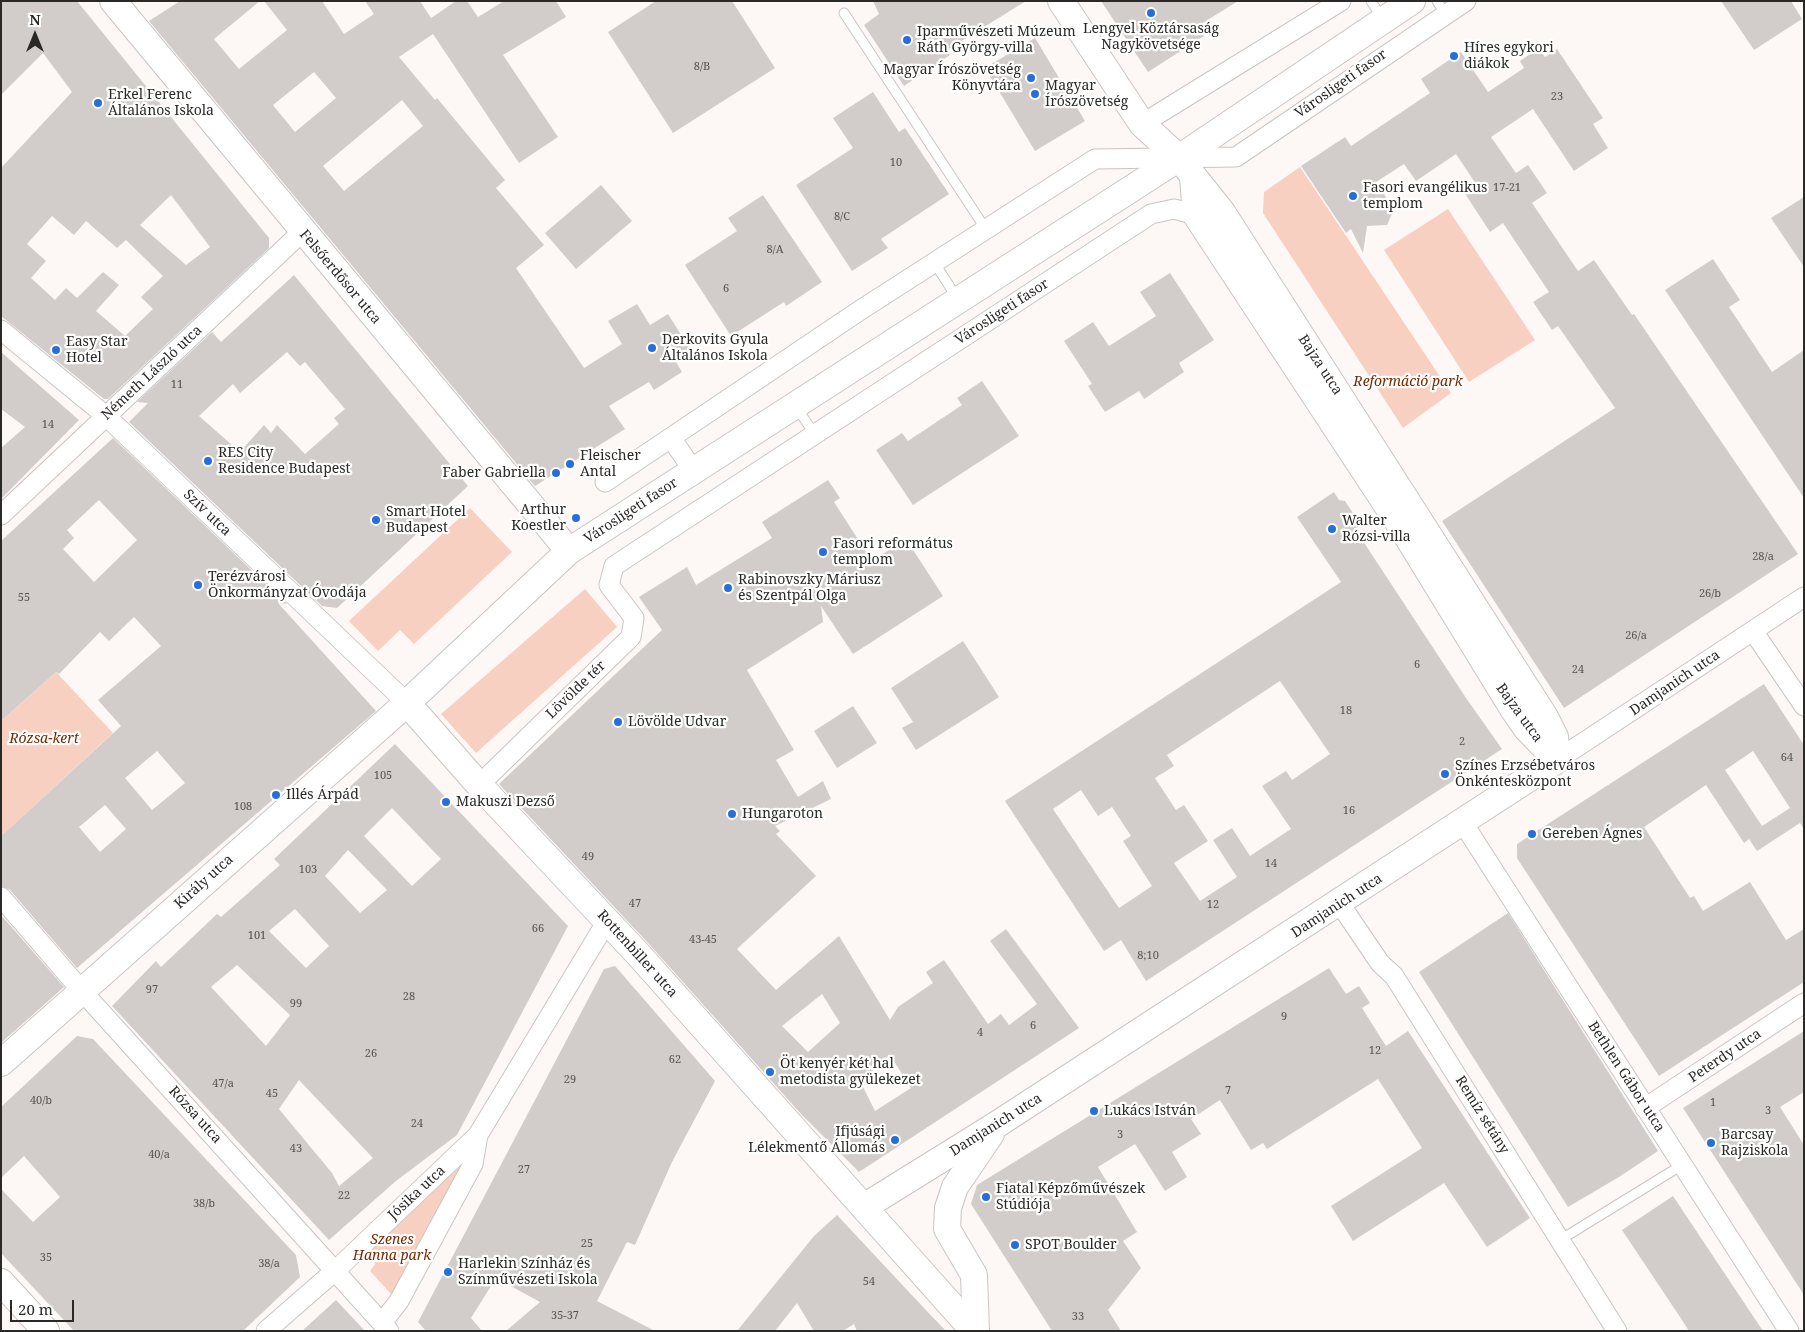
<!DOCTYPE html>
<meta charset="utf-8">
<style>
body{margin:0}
#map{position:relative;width:1805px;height:1332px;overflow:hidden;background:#fdf8f6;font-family:"Noto Serif",serif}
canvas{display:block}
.frame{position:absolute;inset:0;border:2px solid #2b2928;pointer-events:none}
.north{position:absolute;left:10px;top:10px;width:50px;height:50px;-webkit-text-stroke:4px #fff;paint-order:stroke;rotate:0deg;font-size:14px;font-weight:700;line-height:20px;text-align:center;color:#2b2928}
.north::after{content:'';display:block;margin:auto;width:18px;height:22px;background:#2b2928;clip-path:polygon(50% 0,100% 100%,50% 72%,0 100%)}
.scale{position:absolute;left:10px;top:1300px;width:64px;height:22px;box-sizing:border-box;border:2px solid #2b2928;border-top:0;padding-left:6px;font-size:15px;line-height:18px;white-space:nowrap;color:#2b2928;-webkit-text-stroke:4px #fff;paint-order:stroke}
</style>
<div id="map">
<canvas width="1805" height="1332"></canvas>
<div class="frame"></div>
<div class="north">N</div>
<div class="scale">20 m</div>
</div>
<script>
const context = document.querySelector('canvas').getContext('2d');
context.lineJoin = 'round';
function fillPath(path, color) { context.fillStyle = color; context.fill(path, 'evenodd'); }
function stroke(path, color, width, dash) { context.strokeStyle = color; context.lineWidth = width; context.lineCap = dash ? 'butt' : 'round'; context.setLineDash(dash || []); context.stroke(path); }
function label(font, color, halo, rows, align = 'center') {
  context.font = font + ' "Noto Serif",serif'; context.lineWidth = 4.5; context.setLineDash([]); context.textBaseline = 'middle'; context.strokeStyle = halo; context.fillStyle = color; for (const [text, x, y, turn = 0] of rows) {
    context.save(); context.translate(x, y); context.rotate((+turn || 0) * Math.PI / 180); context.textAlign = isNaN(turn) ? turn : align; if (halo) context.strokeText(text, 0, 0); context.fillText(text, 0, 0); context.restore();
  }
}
const green = new Path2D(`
 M1300,167L1451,393L1403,428L1263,213L1264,192Z
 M1448,209L1535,340L1469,382L1384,250Z
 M470,508L512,552L414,644L400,630L378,651L349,621Z
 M585,589L617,627L476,753L441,714Z
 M56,672L113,733L1,836V721Z
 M457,1157L465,1162L393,1296L370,1271L375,1264L374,1259L363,1247Z`);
const building = new Path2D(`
 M1,1H77L269,238V248L108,399H104L1,316V168L72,92L43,53L1,95ZM171,195L210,247L186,265L140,225ZM52,216L74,235L86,221L117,248L126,240L163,276L141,297L153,309L125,336L96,311L119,285L103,272L77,298L66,288L55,300L31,278L46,261L27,244Z
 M180,1H260L214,39L239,69L287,30L264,1H322L344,34L374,14L365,1H420L431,18L456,1H467L478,17L504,1H556L566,17L503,55L558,137L519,163L433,34L399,57L435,100L437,98L505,180L496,188L544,245L516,268L584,368L622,344L608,321L637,304L650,325L668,314L692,352L676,362L682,372L654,390L649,382L609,406L625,429L535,486L149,21ZM314,72L336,98L295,132L273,105ZM402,100L423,126L344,191L323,166Z
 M656,1H732L775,68L673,133L608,32Z
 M873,1H1026L947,50L950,55L904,86L864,25L879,14Z
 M1101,1H1238L1198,26L1204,36L1148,72Z
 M1721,1H1791L1802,19L1754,50Z
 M1035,38L1085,121L1035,151L985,68Z
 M1539,48L1545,57L1557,49L1603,118L1593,124L1608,148L1574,171L1533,109L1491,137L1516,173L1528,165L1547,193L1532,203L1578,271L1594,260L1632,315L1634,314L1798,554L1564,708L1442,521L1615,408L1558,326L1552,330L1533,302L1549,292L1503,223L1490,232L1464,192L1476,184L1456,154L1416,181L1404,164L1376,182L1394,209L1387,225L1367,226L1363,253L1351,229L1346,233L1301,166L1345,137L1351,146L1430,93L1421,79L1461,52L1488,92L1524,68L1520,61Z
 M873,92L899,132L905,128L949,194L881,239L888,248L852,271L796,185L853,148L833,118Z
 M601,185L632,221L576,269L545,233Z
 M763,195L822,282L786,306L784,302L731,336L685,265L737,231L728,218Z
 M1804,197V267L1771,218Z
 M1713,259L1740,300L1729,307L1772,372L1804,350V498L1665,290Z
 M1170,273L1214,340L1179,363L1184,372L1144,399L1139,391L1105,412L1088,386L1092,384L1064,341L1093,322L1109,346L1156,316L1140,292Z
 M294,275L468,486L337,608L322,606L129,422L148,403L137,402L212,332L221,342ZM287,352L300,366L305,362L345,409L334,418L339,424L305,454L277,425L271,433L264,425L240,452L199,416L233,384L240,393Z
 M1,352L79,420L1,499V448L25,427L1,409Z
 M982,381L1019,436L913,505L876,450L902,433L908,441L962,405L957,398Z
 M113,438L287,604L278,603L376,711L77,968L10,890L1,886V836L121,726L98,700L161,646L134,617L109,641L100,632L59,674L56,672L1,721V541ZM99,500L137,540L94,582L63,549L74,538L67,530ZM157,751L185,783L152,810L125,778ZM105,805L126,829L100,852L79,827Z
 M828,480L840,498L834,502L872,561L906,539L943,596L853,654L821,606L823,622L747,670L794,750L776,760L798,797L823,781L831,799L775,826L780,831L776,834L816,876L737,949L776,990L839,936L890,1020L898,1007L933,983L926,972L944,960L988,1024L1001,1014L1009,1025L1037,1004L990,941L1006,929L1079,1028L859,1172L801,1114L649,944L499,784L662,630L639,597L687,567L696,585L772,538L762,522ZM822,994L840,1023L808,1052L782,1026ZM890,1055L911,1088L875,1111L860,1081Z
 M1334,492L1339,500L1345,501L1355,516L1353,522L1363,537L1361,538L1466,698L1502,749L1146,981L1121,940L1104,951L1005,801L1341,582L1297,517ZM1280,681L1330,754L1292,780L1286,771L1262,786L1291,829L1250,856L1232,828L1213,840L1237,877L1200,901L1174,863L1208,841L1184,805L1176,810L1155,778L1174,766L1167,755ZM1081,790L1098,816L1112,807L1131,836L1123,841L1152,886L1119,908L1053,809Z
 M963,641L999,697L916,750L902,728L913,722L891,688Z
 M1764,684L1804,745V829L1800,823L1757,851L1749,839L1744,843L1706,785L1644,827L1690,898L1694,896L1703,911L1750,882L1786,940L1804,929V982L1659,1076L1517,858V844ZM1753,751L1790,808L1762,826L1725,770Z
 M853,706L877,743L837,768L814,731Z
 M395,744L568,926L457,1135L396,1181L329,1240L112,1006L156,961L161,967L217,914L221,917L280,865L274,859ZM392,808L441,859L412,886L364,836ZM348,850L387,890L360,913L325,876ZM295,909L329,946L306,968L269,931ZM237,965L290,1015L266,1046L211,987ZM299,1080L373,1158L339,1186L332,1173L279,1109Z
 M1508,913L1658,1151L1619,1177L1568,1207L1419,972Z
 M1,915L64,987L1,1043Z
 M615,966L715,1081L672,1162L635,1245L627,1242L597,1301L655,1331H506L540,1302L496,1278L471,1318L482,1331H426L418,1322L604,969Z
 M1329,968L1346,994L1359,986L1370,1003L1362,1008L1386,1046L1408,1031L1530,1218L1487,1247L1444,1183L1353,1241L1331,1206L1422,1148L1378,1079L1267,1149L1263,1143L1251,1150L1220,1100L1191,1119L1201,1134L1172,1152L1187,1177L1165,1191L1135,1144L1098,1167L1137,1232L1123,1241L1141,1268L1108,1310L1121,1331H1052L971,1204L977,1185Z
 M1804,1031V1092L1780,1107L1804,1145V1295L1683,1108Z
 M77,1036L93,1039L296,1255L300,1277L243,1331H74L1,1253V1189L33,1222L60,1197L24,1156L1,1178V1107Z
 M1673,1196L1763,1331H1689L1680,1317L1622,1230Z
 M837,1215L923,1307L946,1331H857L854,1324L843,1331H814L797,1303L775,1331H737L814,1236Z
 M336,1300L365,1331H302Z`);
const lane = new Path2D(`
 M1371,1L1382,18
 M1437,1L1445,14
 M844,13L985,228
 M934,262L957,298
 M797,408L815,435
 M1560,1240L1682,1165`);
const street = new Path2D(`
 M1142,124L1341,1
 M1,330L106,416L407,703
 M671,438L693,470
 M605,482L859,311L1095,159L1236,157L1466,1
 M1,515L302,232
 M1753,631L1804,706
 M1557,760L1804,597
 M479,785L631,637L634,618L609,585L614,566L1151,214L1174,209L1196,215
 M1463,823L1789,1331
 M1,897L82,991L389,1331
 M1340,904L1380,963L1394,976L1617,1331
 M1645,1108L1804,1003
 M382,1323L399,1301L473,1164L478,1135
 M266,1331L336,1270L478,1135L607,921`);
const secondary = new Path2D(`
 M113,1L569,551
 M1061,1L1142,124L1179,158L1222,212L1545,717L1555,737L1557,760
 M1193,177L1196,215L1402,528L1513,709L1527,729L1557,760
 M407,703L479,785L638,954L974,1331
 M1,1063L407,703L569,551L1179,158L1412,1
 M864,1207L996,1125L1557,760
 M1,1282L46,1331
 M976,1331L974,1275L947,1229L948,1208L955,1187L991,1134`);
const markers = [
 [1151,13,5,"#266fda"],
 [907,40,5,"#266fda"],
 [1454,56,5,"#266fda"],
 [1031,78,5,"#266fda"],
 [1035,94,5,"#266fda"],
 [98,103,5,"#266fda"],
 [1353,196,5,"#266fda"],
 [652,348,5,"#266fda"],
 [56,350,5,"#266fda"],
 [208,461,5,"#266fda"],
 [570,464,5,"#266fda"],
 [556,473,5,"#266fda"],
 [576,518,5,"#266fda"],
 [376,520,5,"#266fda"],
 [1332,529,5,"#266fda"],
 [823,552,5,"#266fda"],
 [198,585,5,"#266fda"],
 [728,588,5,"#266fda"],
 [618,722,5,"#266fda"],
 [1445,774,5,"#266fda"],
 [276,795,5,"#266fda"],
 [446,802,5,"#266fda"],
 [732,814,5,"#266fda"],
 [1532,834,5,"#266fda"],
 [770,1072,5,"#266fda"],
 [1094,1111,5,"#266fda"],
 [895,1140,5,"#266fda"],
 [1711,1143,5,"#266fda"],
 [986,1197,5,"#266fda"],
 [1015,1245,5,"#266fda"],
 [448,1272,5,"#266fda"]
];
const numberNames = [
 ["8/B",702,67],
 ["23",1557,97],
 ["10",896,163],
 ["17-21",1507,188],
 ["8/C",842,217],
 ["8/A",775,250],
 ["6",726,289],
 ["11",177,385],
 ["14",48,425],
 ["28/a",1763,557],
 ["26/b",1710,594],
 ["55",24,598],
 ["26/a",1636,636],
 ["6",1417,665],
 ["24",1578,670],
 ["18",1346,711],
 ["2",1462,742],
 ["64",1787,758],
 ["105",383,776],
 ["108",243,807],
 ["16",1349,811],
 ["49",588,857],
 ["14",1271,864],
 ["103",308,870],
 ["47",635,904],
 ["12",1213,905],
 ["66",538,929],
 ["101",257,936],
 ["43-45",703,940],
 ["8;10",1148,956],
 ["97",152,990],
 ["28",409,997],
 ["99",296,1004],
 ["9",1284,1017],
 ["6",1033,1026],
 ["4",980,1033],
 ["12",1375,1051],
 ["26",371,1054],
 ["62",675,1060],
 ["29",570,1080],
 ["47/a",223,1084],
 ["7",1228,1091],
 ["45",272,1094],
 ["40/b",41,1101],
 ["1",1713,1103],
 ["3",1768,1111],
 ["24",417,1124],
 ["3",1120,1135],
 ["43",296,1149],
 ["40/a",159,1155],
 ["27",524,1170],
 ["22",344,1196],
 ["38/b",204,1204],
 ["25",587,1244],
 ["35",46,1258],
 ["38/a",269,1264],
 ["54",869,1282],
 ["35-37",565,1316],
 ["33",1078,1317]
];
const poiNames = [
 ["Lengyel Köztársaság",1151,29,"center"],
 ["Nagykövetsége",1151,45,"center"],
 ["Iparművészeti Múzeum",917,32],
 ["Ráth György-villa",917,48],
 ["Híres egykori",1464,48],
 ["diákok",1464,64],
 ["Magyar Írószövetség",1021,70,"right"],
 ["Könyvtára",1021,86,"right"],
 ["Magyar",1045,86],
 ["Írószövetség",1045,102],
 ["Erkel Ferenc",108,95],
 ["Általános Iskola",108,111],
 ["Fasori evangélikus",1363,188],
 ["templom",1363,204],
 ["Derkovits Gyula",662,340],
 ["Általános Iskola",662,356],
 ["Easy Star",66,342],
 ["Hotel",66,358],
 ["RES City",218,453],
 ["Residence Budapest",218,469],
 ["Fleischer",580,456],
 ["Antal",580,472],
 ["Faber Gabriella",546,473,"right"],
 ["Arthur",566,510,"right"],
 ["Koestler",566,526,"right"],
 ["Smart Hotel",386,512],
 ["Budapest",386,528],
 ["Walter",1342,521],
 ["Rózsi-villa",1342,537],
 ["Fasori református",833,544],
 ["templom",833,560],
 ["Terézvárosi",208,577],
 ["Önkormányzat Óvodája",208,593],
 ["Rabinovszky Máriusz",738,580],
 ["és Szentpál Olga",738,596],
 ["Lövölde Udvar",628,722],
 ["Színes Erzsébetváros",1455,766],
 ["Önkéntesközpont",1455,782],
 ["Illés Árpád",286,795],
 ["Makuszi Dezső",456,802],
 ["Hungaroton",742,814],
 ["Gereben Ágnes",1542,834],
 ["Öt kenyér két hal",780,1064],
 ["metodista gyülekezet",780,1080],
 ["Lukács István",1104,1111],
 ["Ifjúsági",885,1132,"right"],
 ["Lélekmentő Állomás",885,1148,"right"],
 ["Barcsay",1721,1135],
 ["Rajziskola",1721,1151],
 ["Fiatal Képzőművészek",996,1189],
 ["Stúdiója",996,1205],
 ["SPOT Boulder",1025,1245],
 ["Harlekin Színház és",458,1264],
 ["Színművészeti Iskola",458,1280]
];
const streetNames = [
 ["Városligeti fasor",1341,84,-35],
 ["Felsőerdősor utca",340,277,50],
 ["Városligeti fasor",1002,312,-33],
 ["Bajza utca",1320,365,57],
 ["Németh László utca",152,373,-43],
 ["Városligeti fasor",631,511,-33],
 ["Szív utca",207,513,44],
 ["Damjanich utca",1675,683,-34],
 ["Lövölde tér",576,690,-44],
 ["Bajza utca",1519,713,54],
 ["Király utca",204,882,-42],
 ["Damjanich utca",1337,906,-33],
 ["Rottenbiller utca",637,954,48],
 ["Peterdy utca",1725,1056,-34],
 ["Bethlen Gábor utca",1626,1077,57],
 ["Rózsa utca",195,1115,48],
 ["Remíz sétány",1482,1115,58],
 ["Damjanich utca",996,1125,-32],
 ["Jósika utca",417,1193,-43]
];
const parkNames = [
 ["Reformáció park",1408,382],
 ["Rózsa-kert",44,739],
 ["Szenes",392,1240],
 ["Hanna park",392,1256]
];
fillPath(green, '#f8d0c1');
fillPath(building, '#d2cdcb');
stroke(lane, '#cac5c3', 11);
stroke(street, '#cac5c3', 21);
stroke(secondary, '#cac5c3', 28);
stroke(lane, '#fff', 9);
stroke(street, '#fff', 19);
stroke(secondary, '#fff', 26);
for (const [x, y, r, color] of markers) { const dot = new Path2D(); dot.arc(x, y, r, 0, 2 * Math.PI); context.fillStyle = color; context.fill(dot); stroke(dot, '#fff', 2); }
label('11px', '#555251', null, numberNames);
label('14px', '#2b2928', '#fff', poiNames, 'left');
label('14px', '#2b2928', '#fff', streetNames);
label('italic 14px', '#762800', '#fff', parkNames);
</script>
